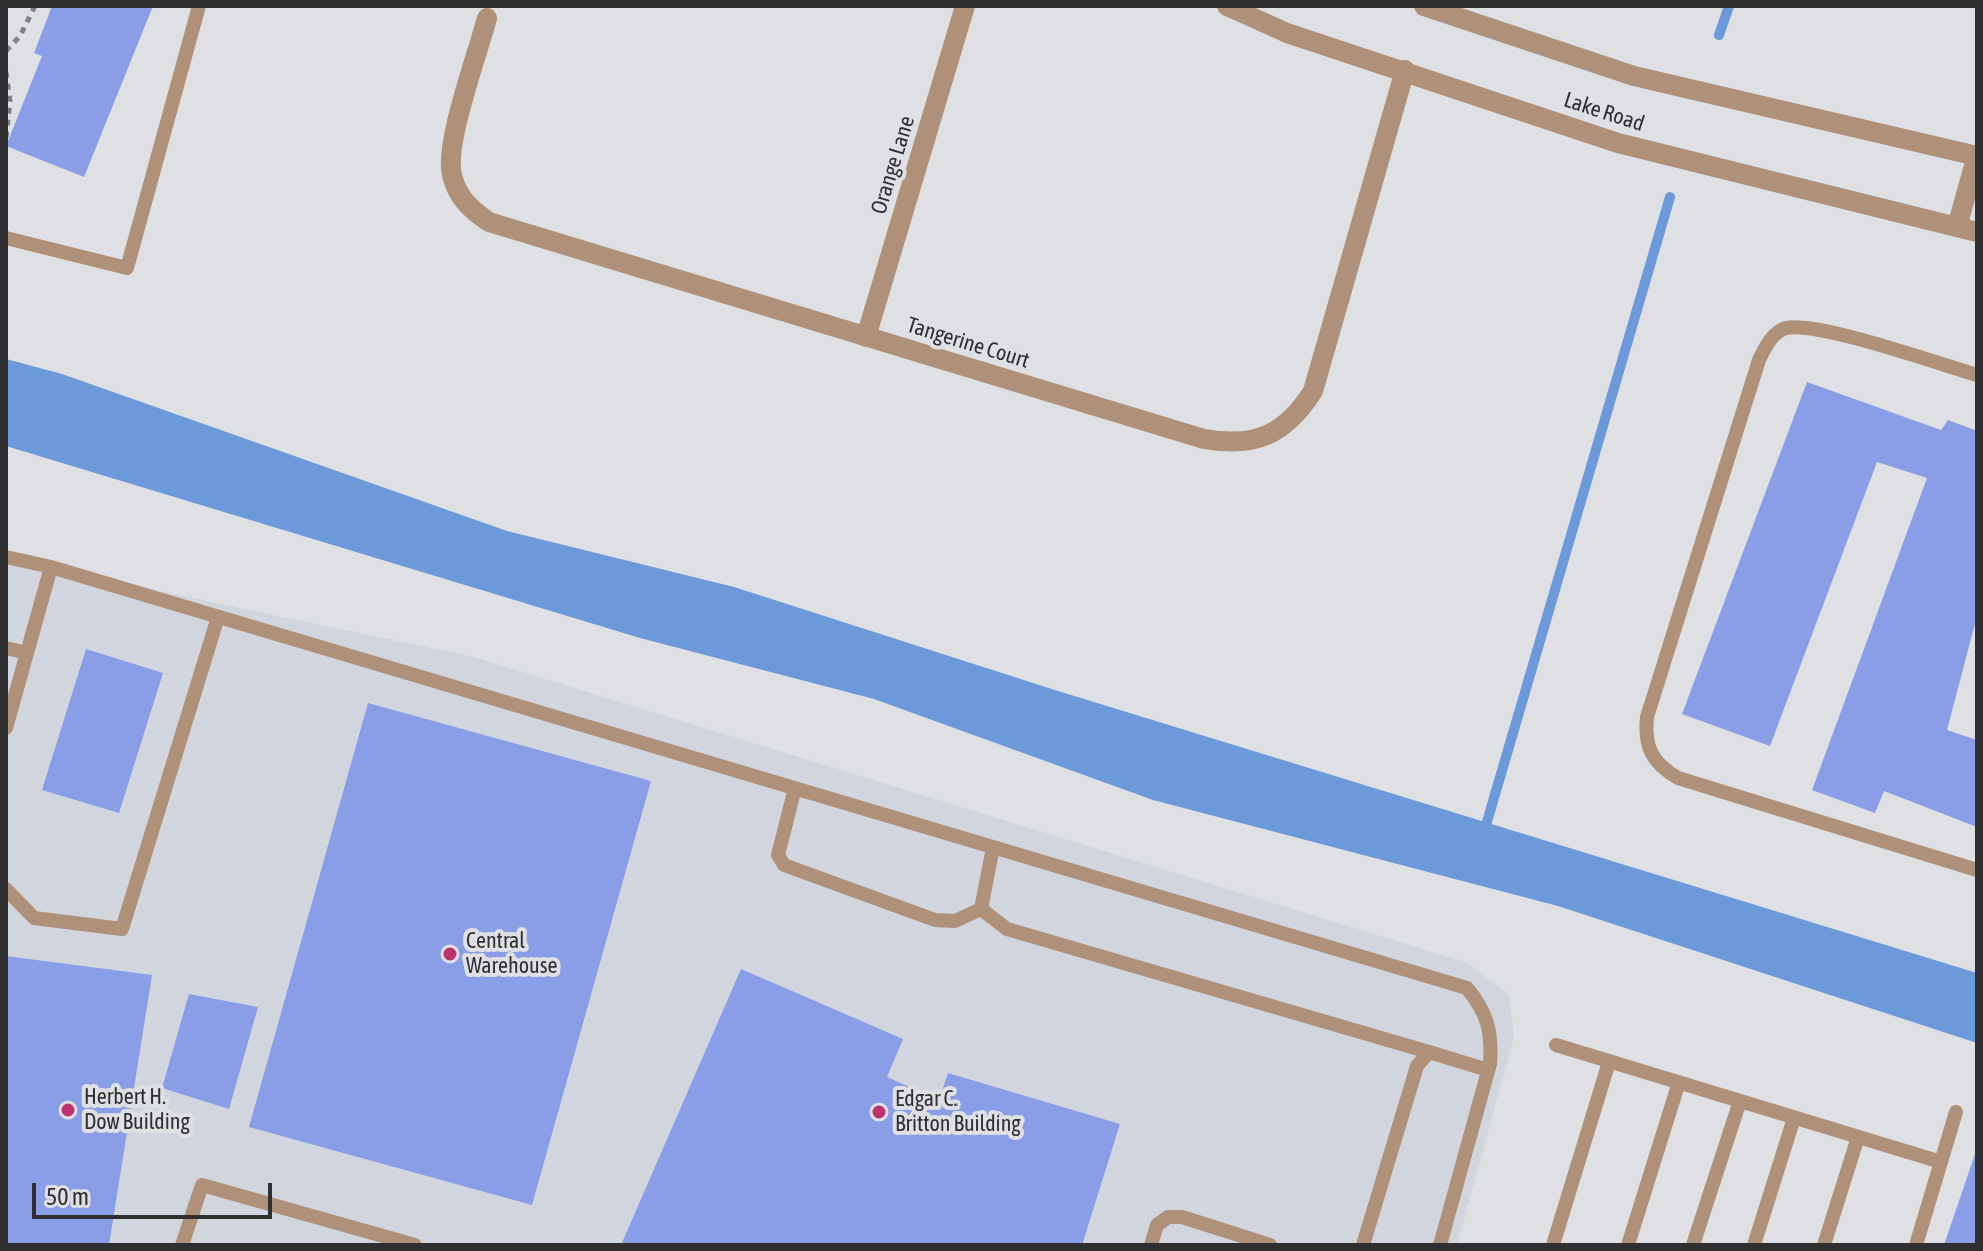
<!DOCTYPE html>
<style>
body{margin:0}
#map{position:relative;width:1983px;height:1251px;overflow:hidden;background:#dfe0e3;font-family:"Asap Condensed",sans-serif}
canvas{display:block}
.frame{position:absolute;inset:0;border:8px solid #2f2f31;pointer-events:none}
.scale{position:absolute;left:32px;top:1183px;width:240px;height:36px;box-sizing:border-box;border:4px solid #2f2f31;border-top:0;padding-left:10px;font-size:24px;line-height:28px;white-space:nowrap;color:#2f2f31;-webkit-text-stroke:6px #dfe0e3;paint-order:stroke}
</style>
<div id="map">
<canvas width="1983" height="1251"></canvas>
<div class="frame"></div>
<div class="scale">50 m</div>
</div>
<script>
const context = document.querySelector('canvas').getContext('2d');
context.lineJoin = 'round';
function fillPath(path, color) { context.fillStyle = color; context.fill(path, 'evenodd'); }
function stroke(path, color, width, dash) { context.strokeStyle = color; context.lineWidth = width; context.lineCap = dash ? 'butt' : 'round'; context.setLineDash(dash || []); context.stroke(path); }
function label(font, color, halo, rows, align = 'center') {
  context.font = font + ' "Asap Condensed",sans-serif'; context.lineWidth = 8; context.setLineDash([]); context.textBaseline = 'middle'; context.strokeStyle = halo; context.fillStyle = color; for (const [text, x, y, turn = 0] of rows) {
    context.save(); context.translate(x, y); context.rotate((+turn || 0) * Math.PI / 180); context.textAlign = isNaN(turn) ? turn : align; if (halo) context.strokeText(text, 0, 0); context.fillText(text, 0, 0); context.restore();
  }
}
const built = new Path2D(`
 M6,559L474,657L1468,963L1509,995L1514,1037L1457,1245H6Z`);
const water = new Path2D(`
 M6,359L62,374L507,531L734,587L1058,691L1977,973V1043L1558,906L1153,800L874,699L640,638L6,446Z`);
const stream = new Path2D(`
 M1719,35L1729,6
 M1484,832L1670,197`);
const building = new Path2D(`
 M52,6H153L84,177L6,146L42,56L34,53Z
 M1807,382L1941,430L1948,420L1977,431V616L1947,730L1977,740V827L1884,791L1875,813L1812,790L1927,478L1877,462L1770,746L1682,714Z
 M86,649L163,673L119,813L42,790Z
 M368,703L651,781L532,1205L249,1127Z
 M6,956L152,975L109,1245H6Z
 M741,969L903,1039L887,1077L939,1100L948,1073L1120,1124L1082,1245H621Z
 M189,994L258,1007L229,1109L162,1088Z
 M1976,1151L1977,1245H1944Z`);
const path = new Path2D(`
 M6,51L20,36L35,6
 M6,72L10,101L6,138`);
const service = new Path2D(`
 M6,238L127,268L199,6
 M1977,375C1939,364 1818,321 1786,328C1772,332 1765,348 1759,360L1647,717C1644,747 1652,763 1678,778L1977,870
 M6,557L51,567L1467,988C1488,1014 1492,1031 1490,1064L1440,1245
 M6,648L27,653
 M6,728L51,567
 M795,788L778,855L784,865L935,920L955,921L981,909
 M993,847L981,909L1007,929L1429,1052
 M6,889L34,918L122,929L218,617
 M1556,1045L1941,1162
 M182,1245L202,1185L415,1245
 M1151,1245L1157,1225L1168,1217H1182L1270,1245
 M1363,1245L1417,1066L1429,1052L1488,1070
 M1553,1245L1609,1062
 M1628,1245L1679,1082
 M1693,1245L1740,1101
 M1754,1245L1794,1118
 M1824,1245L1858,1137
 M1916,1245L1956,1112`);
const minor = new Path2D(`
 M487,18C478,53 444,144 452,175C457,197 471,210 489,222L1204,439C1255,448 1285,435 1313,391L1405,70
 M1957,227L1977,155
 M866,337L965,6`);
const tertiary = new Path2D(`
 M1227,6L1287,33L1618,143L1977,232
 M1424,6L1634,76L1977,156`);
const markers = [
 [450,954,8,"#bc3370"],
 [68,1110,8,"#bc3370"],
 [879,1112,8,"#bc3370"]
];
const streetNames = [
 ["Lake Road",1604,112,18],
 ["Orange Lane",893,165,-73],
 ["Tangerine Court",968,343,17]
];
const poiNames = [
 ["Central",466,941],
 ["Warehouse",466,966],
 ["Herbert H.",84,1097],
 ["Dow Building",84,1122],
 ["Edgar C.",895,1099],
 ["Britton Building",895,1124]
];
fillPath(built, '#d1d5de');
fillPath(water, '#6b99da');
stroke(stream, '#6b99da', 10);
fillPath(building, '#8a9ee7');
stroke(path, '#808183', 5, [6, 6]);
stroke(service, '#af9079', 14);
stroke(minor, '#af9079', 20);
stroke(tertiary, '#af9079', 20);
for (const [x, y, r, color] of markers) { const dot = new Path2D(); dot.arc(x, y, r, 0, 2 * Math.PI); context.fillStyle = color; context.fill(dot); stroke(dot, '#dfe0e3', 3); }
label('22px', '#2f2f31', '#dfe0e3', streetNames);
label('22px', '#2f2f31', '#dfe0e3', poiNames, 'left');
</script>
